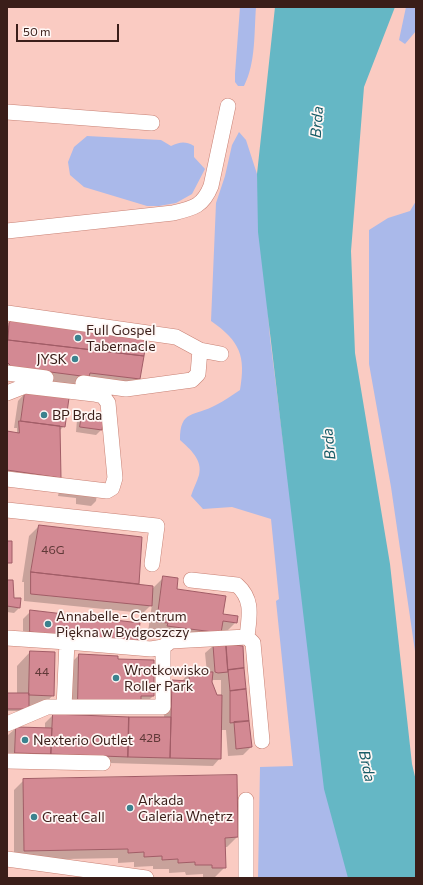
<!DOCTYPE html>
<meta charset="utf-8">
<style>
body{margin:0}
#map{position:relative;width:423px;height:885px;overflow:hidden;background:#facbc2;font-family:Commissioner,sans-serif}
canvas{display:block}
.frame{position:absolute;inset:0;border:8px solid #3a1e19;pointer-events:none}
.scale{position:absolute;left:16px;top:24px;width:103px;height:18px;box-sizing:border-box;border:2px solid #3a1e19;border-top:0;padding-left:5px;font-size:12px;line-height:14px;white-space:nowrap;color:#3a1e19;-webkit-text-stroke:3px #fff7f5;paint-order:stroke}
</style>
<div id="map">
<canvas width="423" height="885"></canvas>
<div class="frame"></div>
<div class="scale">50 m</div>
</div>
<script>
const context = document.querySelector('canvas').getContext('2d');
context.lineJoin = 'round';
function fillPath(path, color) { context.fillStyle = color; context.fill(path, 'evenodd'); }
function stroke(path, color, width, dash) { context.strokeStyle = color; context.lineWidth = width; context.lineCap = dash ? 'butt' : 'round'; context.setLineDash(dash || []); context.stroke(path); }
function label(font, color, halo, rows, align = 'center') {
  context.font = font + ' Commissioner,sans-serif'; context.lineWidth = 3.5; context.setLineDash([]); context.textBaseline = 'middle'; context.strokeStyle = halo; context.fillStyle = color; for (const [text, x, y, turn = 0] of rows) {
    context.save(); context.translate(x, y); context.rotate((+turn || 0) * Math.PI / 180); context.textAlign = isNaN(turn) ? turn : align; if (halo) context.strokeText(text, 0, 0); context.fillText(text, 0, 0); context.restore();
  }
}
const green = new Path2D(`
 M240,7H256C254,32 256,63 244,86H238L235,82V74Z
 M406,7H416V31L405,44L399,40Z
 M239,132L246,140L257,174L270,338L287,472L349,878H258L260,767L293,766L276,601L279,599L271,519L232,507L203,509L191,496C193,489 197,482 199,475C203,460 190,449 180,440C180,409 194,417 216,405C224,401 232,395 240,390C246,356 240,341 211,321L216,203L225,176L232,145Z
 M87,136L161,140L171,146C180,142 185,141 194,146V157L205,169L192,194L176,203L159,206H147L84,187L70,175L68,162L74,147Z
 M416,201V658L391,487L369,364V230L388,218L410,211Z`);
const water = new Path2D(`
 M275,7H395L364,87L351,251L355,353L390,564L412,764L416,781V878H348L324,789L258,232L257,174Z`);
const shadow = new Path2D(`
 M10,324L139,379L129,389L79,387L7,378V327Z
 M25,393L64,426L59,431L60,478L58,480L7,473V432L17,433V428H14L18,401Z
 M83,415L103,418L101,430L96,435L76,432L77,420Z
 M98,485L96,501L91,506L76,504V498L58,496L60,486Z
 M39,526L141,538L138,585L152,589L164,577L176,590L236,622L226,632L210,643L158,636L159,633L148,632L152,604L143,613L24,601V582H22L29,536Z
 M7,581L13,599L19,608L14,613L7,612Z
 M31,611L139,624L23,639V619Z
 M226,645L242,647L251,747L243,755L228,756L226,730H221L220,758L213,766L7,760L8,735L16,728L45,729V723L53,715L164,718L165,689L172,681H182L190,672L207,673L205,653L213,646ZM211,680H221V696H217Z
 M30,652L53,695L40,709L26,711H7V694H17V666Z
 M79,655L117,660L153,661V696L143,706L68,711L69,665Z
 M24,780L237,837L227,847H225V867L215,877L203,878V874L186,875L185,872L169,873V869H153V866L134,867V862L118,863V858L14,860V790Z`);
const building = new Path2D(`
 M17,317L147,336L144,356L8,340L9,323Z
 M8,340L144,356L140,379L90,373L89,377L12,367L7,362Z
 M25,392L69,398L65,427L21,421Z
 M82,414L104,417L102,430L80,427Z
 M19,421L60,426L61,478L7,470V431L19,433Z
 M39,525L142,537L139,584L31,572Z
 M7,541H12V563H7Z
 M31,572L153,586L152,606L31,594Z
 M163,576L178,578L177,589L226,596L223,614L238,616L237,623L223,621L221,633L167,626L168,623L157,622Z
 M7,580H13L14,598H21L20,608L7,606Z
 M30,610L140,623L137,644L30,632Z
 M226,644L243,646L244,668L228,670Z
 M226,644L228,672L218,673L215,672L213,645Z
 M30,651L55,652L54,696L29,695Z
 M79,654L118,656V659L154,660V696H141V703L78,701Z
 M244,668L246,689L230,691L228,670Z
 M189,671L213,672L212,682L217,695H222L221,759L170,758L172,680L189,681Z
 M246,689L249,721L230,723V691Z
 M7,693H29V709H7Z
 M53,714L129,717L128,757L51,754Z
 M129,717H171L170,758L128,757Z
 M249,721L252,747L236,749L234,722Z
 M16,727L52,728L51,754L15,753Z
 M237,775L238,837L225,838L226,868H212V865H195V862L178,863V859L162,860V856L144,857V852L128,853V849L24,851L23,779Z`);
const minor = new Path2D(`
 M7,112L152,123
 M7,231L173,213C194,208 203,206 211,186L228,106
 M7,313L176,337L200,350L221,354
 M7,373L46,378
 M83,383L126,389L192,380L198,374L200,350
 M7,393L25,386L94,394L103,396L108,403L115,478L112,488L107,491L7,479
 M7,510L157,526L152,564
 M191,580L237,585C254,600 249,617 247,637
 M7,638L67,642L64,707
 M67,642L151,649L163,647L171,641L247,637L253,643L262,741
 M7,724L47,707H163V647
 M7,761L103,763
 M246,800V878
 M7,859L146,878`);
const markers = [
 [78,338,4,"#3c828e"],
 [75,359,4,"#3c828e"],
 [44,415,4,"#3c828e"],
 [48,624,4,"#3c828e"],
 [116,678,4,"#3c828e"],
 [25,740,4,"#3c828e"],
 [130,808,4,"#3c828e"],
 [34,817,4,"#3c828e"]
];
const numberNames = [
 ["46G",53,550],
 ["44",42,672],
 ["42B",150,738]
];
const poiNames = [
 ["Full Gospel",86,330],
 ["Tabernacle",86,346],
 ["JYSK",67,359,"right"],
 ["BP Brda",52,415],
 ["Annabelle - Centrum",56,616],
 ["Piękna w Bydgoszczy",56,632],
 ["Wrotkowisko",124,670],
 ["Roller Park",124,686],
 ["Nexterio Outlet",33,740],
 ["Arkada",138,800],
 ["Galeria Wnętrz",138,816],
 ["Great Call",42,817]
];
const waterNames = [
 ["Brda",317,122,-86],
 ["Brda",329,444,-96],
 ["Brda",367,766,78]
];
fillPath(green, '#aab9ea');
fillPath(water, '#65b7c5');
fillPath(shadow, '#0003');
fillPath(building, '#d38993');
stroke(building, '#a15c66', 1);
stroke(minor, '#c88174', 16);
stroke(minor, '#fff', 15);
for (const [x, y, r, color] of markers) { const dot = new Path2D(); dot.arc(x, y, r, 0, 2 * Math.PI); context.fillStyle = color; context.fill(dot); stroke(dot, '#fff7f5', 1.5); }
label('12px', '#603938', null, numberNames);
label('14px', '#3a1e19', '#fff7f5', poiNames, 'left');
label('italic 15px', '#175c67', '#fff7f5', waterNames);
</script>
